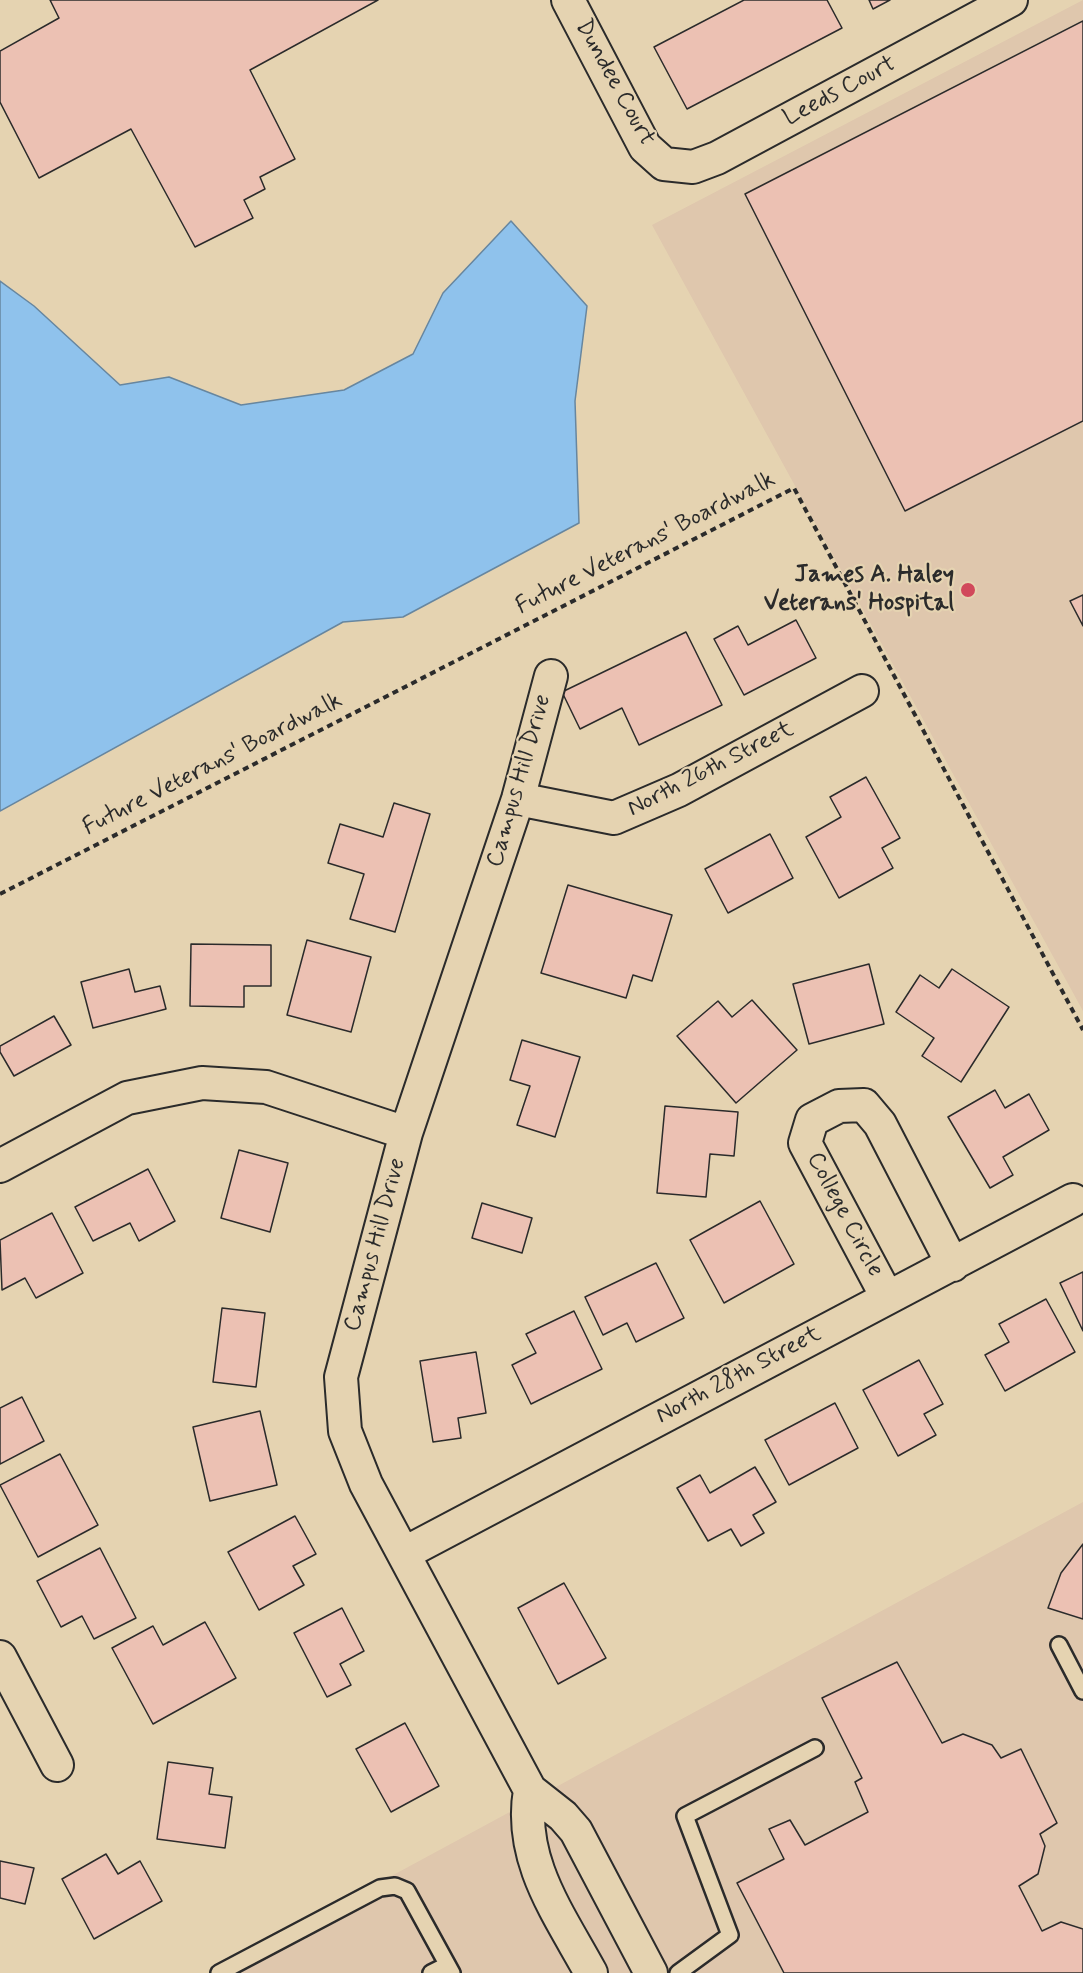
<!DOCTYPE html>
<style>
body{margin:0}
canvas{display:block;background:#e5d3b1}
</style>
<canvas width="1083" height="1973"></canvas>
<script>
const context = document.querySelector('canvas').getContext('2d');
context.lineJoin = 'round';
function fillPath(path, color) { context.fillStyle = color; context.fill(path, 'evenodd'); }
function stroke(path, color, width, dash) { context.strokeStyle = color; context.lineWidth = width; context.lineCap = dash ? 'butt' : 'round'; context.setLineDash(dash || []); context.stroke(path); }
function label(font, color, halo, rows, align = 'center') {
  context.font = font + ' Mynerve,sans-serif'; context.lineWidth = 4.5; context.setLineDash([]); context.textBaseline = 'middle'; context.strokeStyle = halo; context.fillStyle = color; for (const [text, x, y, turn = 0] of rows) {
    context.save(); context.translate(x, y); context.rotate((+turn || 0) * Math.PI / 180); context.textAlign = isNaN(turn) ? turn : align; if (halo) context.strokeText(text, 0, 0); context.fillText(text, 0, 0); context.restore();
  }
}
const built = new Path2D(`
 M1083,0V1011L652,225Z
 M1083,1502V1973H212Z`);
const water = new Path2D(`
 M511,221L587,306L575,401L579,523L403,617L343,622L0,811V281L34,306L120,385L169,377L241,405L344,390L413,354L443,293Z`);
const building = new Path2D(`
 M50,0H378L250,70L295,159L260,177L265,189L244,200L253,218L195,247L131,129L39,178L0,102V51L59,18Z
 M744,0H827L842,28L687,109L654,47Z
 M869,0H890L873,9Z
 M1083,21V421L905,511L745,194Z
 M1083,595V626L1070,601Z
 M796,620L816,658L744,695L714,639L738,626L748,645Z
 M686,632L722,705L639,745L622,708L580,729L562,692Z
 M866,777L900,838L882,848L893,868L839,898L806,837L841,817L830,797Z
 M394,803L430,814L395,932L350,919L364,874L328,863L340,824L383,837Z
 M770,834L793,878L728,913L705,869Z
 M568,885L672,915L652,981L633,975L626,998L541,973Z
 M307,940L371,957L351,1032L287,1015Z
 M191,944L271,945V986H244V1007L190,1006Z
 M869,964L884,1024L809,1044L793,984Z
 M129,969L135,992L160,986L166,1009L93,1028L81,982Z
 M952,969L1009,1007L961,1082L922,1056L934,1038L896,1012L920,975L939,988Z
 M752,1000L797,1050L736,1103L677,1036L718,1001L732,1017Z
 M54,1016L71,1045L14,1076L0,1052V1046Z
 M522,1040L580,1057L555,1137L517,1125L530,1086L510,1080Z
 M995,1090L1005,1108L1029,1094L1049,1130L1003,1157L1013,1175L990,1188L948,1117Z
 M665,1106L738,1112L734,1156L710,1154L706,1197L657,1193Z
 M239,1150L288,1163L270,1232L221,1218Z
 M148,1169L175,1221L139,1241L130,1223L93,1241L75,1207Z
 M760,1201L794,1264L724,1303L690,1240Z
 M482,1203L532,1218L522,1253L472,1238Z
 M52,1213L83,1273L36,1298L25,1278L2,1290L0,1240Z
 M656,1263L684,1318L636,1342L627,1323L603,1335L585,1297Z
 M1083,1272V1331L1060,1283Z
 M1046,1299L1075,1352L1005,1391L985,1355L1009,1342L999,1324Z
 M222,1308L265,1313L256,1387L213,1382Z
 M574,1311L602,1369L531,1404L512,1365L536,1353L526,1334Z
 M476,1352L486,1413L458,1418L461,1438L433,1442L420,1361Z
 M919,1360L943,1404L924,1414L936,1435L898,1456L863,1390Z
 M22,1397L44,1441L0,1464V1408Z
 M835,1403L858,1448L789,1485L765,1440Z
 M260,1411L277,1485L210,1501L193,1427Z
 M60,1454L98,1525L38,1557L0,1485Z
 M755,1467L776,1502L753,1515L764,1533L741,1546L731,1529L708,1541L677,1488L700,1475L710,1493Z
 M295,1516L316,1554L293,1566L304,1585L259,1610L228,1552Z
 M1083,1544V1619L1048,1608L1061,1573Z
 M100,1548L136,1618L94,1639L82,1616L61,1627L37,1581Z
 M564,1583L606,1658L558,1684L518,1608Z
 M342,1608L364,1651L340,1664L351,1685L327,1697L294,1633Z
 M205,1622L236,1678L153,1724L112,1648L153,1626L163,1645Z
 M897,1662L942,1743L963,1734L992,1745L1001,1758L1021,1749L1057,1823L1040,1834L1045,1846L1038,1874L1019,1886L1042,1931L1061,1922L1083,1929V1973H784L737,1883L784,1859L769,1829L790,1820L805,1845L868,1812L855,1782L862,1778L822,1698Z
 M405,1723L439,1786L391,1812L356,1749Z
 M168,1762L213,1768L209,1794L232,1797L225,1848L157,1839Z
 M106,1854L118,1874L140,1861L162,1901L94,1939L62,1879Z
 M0,1861L34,1868L25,1904L0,1898Z`);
const path = new Path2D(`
 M0,894L794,488L1083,1030`);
const service = new Path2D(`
 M1059,1645L1083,1691
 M219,1973L380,1888L395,1886L407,1891L452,1973
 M431,1973L447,1965
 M678,1973L730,1935L685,1816L815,1748`);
const minor = new Path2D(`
 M568,0L645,147L664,164L693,167L717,158L1011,0
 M551,676L518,799L406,1133L341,1377L345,1431L366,1484L530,1790L563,1816L576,1831L651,1973
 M518,799L614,818L679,790L862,691
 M0,1166L127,1098L202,1083L266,1087L406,1133
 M887,1297L805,1143L812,1120L839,1106L864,1105L880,1124L953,1265
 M405,1553L1073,1200
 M0,1657L57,1765
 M530,1790C518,1860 559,1914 591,1973`);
const markers = [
 [968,590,8,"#d1495b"]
];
const streetNames = [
 ["Dundee Court",614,83,61],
 ["Leeds Court",840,92,-28],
 ["Future Veterans' Boardwalk",646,544,-27],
 ["Future Veterans' Boardwalk",213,765,-27],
 ["North 26th Street",711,770,-27],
 ["Campus Hill Drive",520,781,-74],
 ["College Circle",844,1215,62],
 ["Campus Hill Drive",376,1245,-75],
 ["North 28th Street",739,1376,-28]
];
const poiNames = [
 ["James A. Haley",954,576],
 ["Veterans' Hospital",954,604]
];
fillPath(built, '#dfc7ad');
fillPath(water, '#8fc2ec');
stroke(water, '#67869f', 1.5);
fillPath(building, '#ecc1b3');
stroke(building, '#2b2b2b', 1.5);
stroke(service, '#2b2b2b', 20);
stroke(minor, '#2b2b2b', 36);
stroke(path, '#2b2b2b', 4, [6, 4.5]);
stroke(service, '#e5d3b1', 15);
stroke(minor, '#e5d3b1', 32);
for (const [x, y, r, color] of markers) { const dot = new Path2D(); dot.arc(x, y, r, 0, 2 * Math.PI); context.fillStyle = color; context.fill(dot); stroke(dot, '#e5d3b1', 2); }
label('24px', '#2b2b2b', '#e5d3b1', streetNames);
label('bold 24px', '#2b2b2b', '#e5d3b1', poiNames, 'right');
</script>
